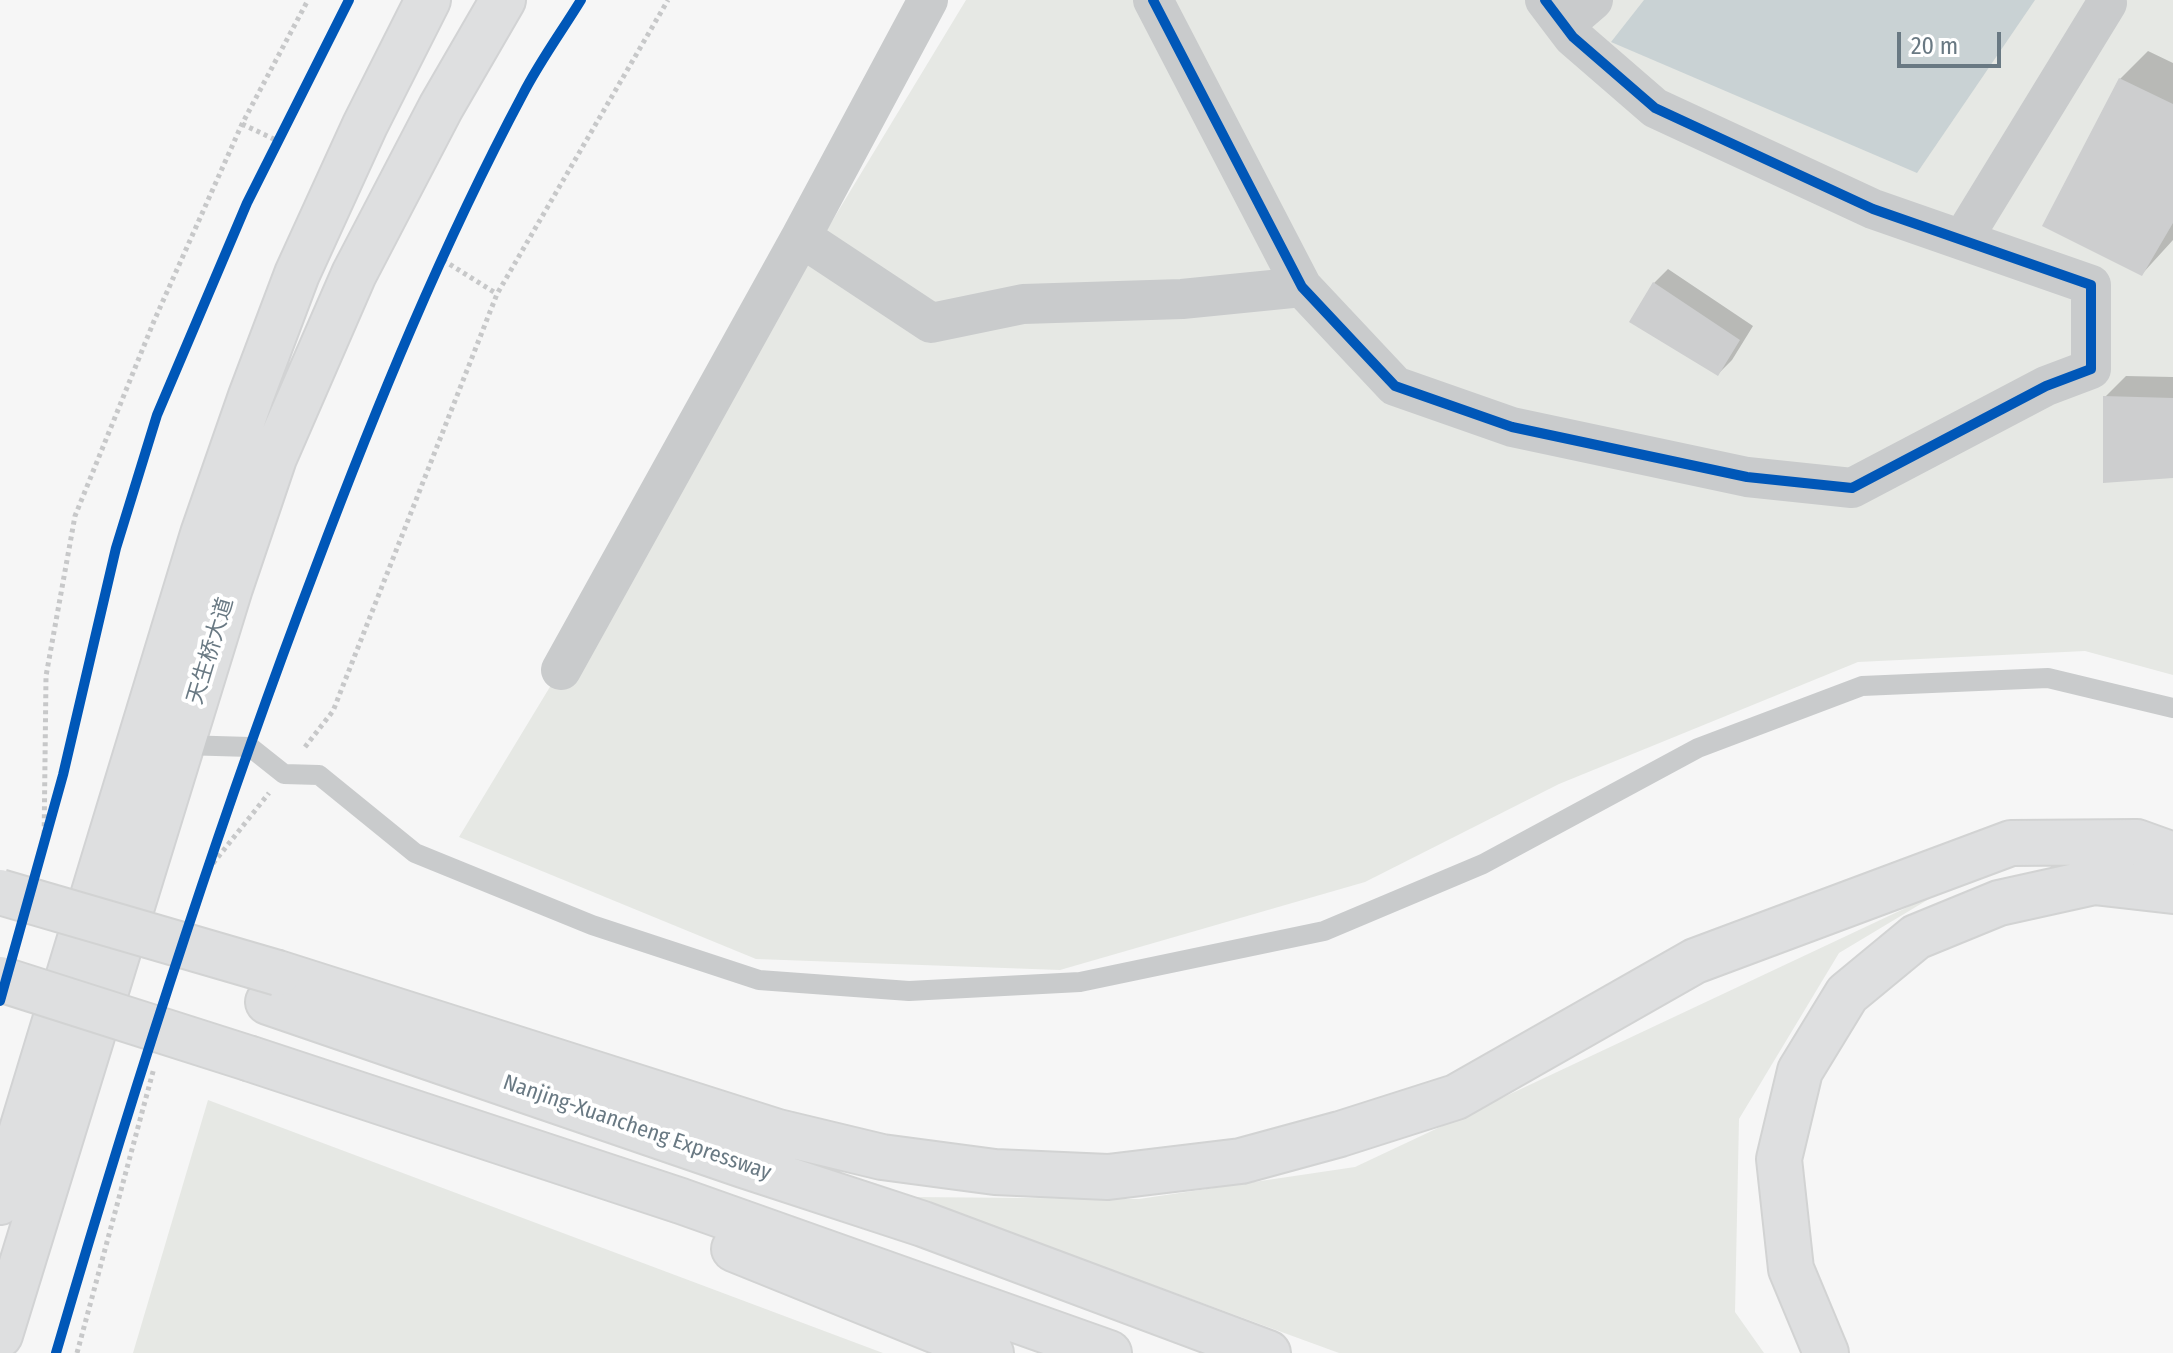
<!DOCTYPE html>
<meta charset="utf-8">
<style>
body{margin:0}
#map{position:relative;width:2173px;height:1353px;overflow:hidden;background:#f6f6f6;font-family:"Fira Sans Condensed",sans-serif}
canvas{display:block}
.scale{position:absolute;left:1897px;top:32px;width:104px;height:36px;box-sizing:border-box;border:4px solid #697983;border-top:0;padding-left:10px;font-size:24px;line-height:28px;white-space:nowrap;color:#697983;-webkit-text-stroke:6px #fff;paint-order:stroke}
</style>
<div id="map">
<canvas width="2173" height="1353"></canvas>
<div class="scale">20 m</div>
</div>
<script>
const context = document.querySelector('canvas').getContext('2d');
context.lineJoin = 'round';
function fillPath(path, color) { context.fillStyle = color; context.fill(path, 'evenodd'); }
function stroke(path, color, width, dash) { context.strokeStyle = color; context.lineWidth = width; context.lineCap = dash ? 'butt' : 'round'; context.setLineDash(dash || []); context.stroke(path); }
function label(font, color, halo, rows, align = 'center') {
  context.font = font + ' "Fira Sans Condensed","Noto Sans SC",sans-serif'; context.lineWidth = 8; context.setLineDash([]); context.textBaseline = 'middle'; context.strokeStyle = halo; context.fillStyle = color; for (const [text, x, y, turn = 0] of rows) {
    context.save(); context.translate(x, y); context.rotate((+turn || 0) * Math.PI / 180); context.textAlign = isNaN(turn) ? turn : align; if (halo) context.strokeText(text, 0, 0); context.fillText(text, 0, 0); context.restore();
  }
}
const green = new Path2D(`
 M966,0H2173V675L2085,651L1858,662L1559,784L1365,882L1060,970L756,959L459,837Z
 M1944,890L1839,953L1739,1119L1735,1312L1764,1353H1339L912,1197L1139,1199L1355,1167Z
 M208,1100L883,1353H133Z`);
const water = new Path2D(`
 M1644,0H2035L1917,173L1611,42Z`);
const shadow = new Path2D(`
 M2148,51L2173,63V240L2142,274L2120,79Z
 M1668,269L1753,326L1732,360L1718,374L1654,283Z
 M2126,376L2173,377V476L2105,397Z`);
const building = new Path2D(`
 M2119,78L2173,104V223L2142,276L2042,226Z
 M1653,282L1740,340L1718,376L1629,322Z
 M2103,396L2173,398V478L2103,483Z`);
const path = new Path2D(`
 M242,124L278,141
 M443,260L497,294
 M305,747L333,711L497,294L668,0
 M37,865L44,845L46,676L75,516L154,321L242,124L308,0
 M197,908L207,871L269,793
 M77,1353L154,1068`);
const lane = new Path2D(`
 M182,745L250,747L284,774L319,775L415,853L592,925L759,980L909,991L1080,982L1324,931L1483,864L1698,748L1862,686L2048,678L2173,708`);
const street = new Path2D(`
 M1153,0L1302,287L1395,386L1512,427L1747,477L1852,488L2046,386L2091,369V285L1873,209L1655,108L1573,37L1545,0
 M1564,25L1593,0
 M801,237L931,323L1023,304L1182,299L1302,287
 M1962,240L2107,3
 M561,670L801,237L928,0`);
const secondary = new Path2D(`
 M0,1202L203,534L251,396L297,274L365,125L428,0
 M0,1335L230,588L274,458L354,274L441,107L503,0`);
const highway = new Path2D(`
 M278,973L778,1132L882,1157L995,1172L1108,1177L1241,1161L1340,1134L1456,1097L1695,961L2011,843L2137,842L2173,855
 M268,1002L743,1165L923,1224L1268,1353
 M251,1059L681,1201L1109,1353
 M734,1249L991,1353
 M1826,1353L1791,1269L1779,1159L1800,1071L1847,994L1916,937L1999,903L2094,882L2173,891`);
const highwayBridge = new Path2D(`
 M0,892L278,973
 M0,979L251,1059`);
const cycleway = new Path2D(`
 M1153,0L1302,287L1395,386L1512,427L1747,477L1852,488L2046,386L2091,369V285L1873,209L1655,108L1573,37L1545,0
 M0,1001L63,775L116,548L157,415L247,203L349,0
 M56,1353C133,1089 217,826 315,569C376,407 442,246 523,94C540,61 562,31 581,0`);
const streetNames = [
 ["天生桥大道",211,651,-73],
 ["Nanjing-Xuancheng Expressway",637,1128,19]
];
fillPath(green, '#e6e8e4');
fillPath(water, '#c9d2d4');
fillPath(shadow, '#0003');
fillPath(building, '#cdcecf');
stroke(secondary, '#d2d3d4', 48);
stroke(highway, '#d2d3d3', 48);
stroke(path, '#c7c8c9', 5, [4, 4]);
stroke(lane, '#c9cbcc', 20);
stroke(street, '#c9cbcc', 40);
stroke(secondary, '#dedfe0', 44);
stroke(highway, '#dedfe0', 44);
stroke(highwayBridge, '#d2d3d3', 48, []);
stroke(highwayBridge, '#dedfe0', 44);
stroke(cycleway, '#0057b8', 10);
label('22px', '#697983', '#fff', streetNames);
</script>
